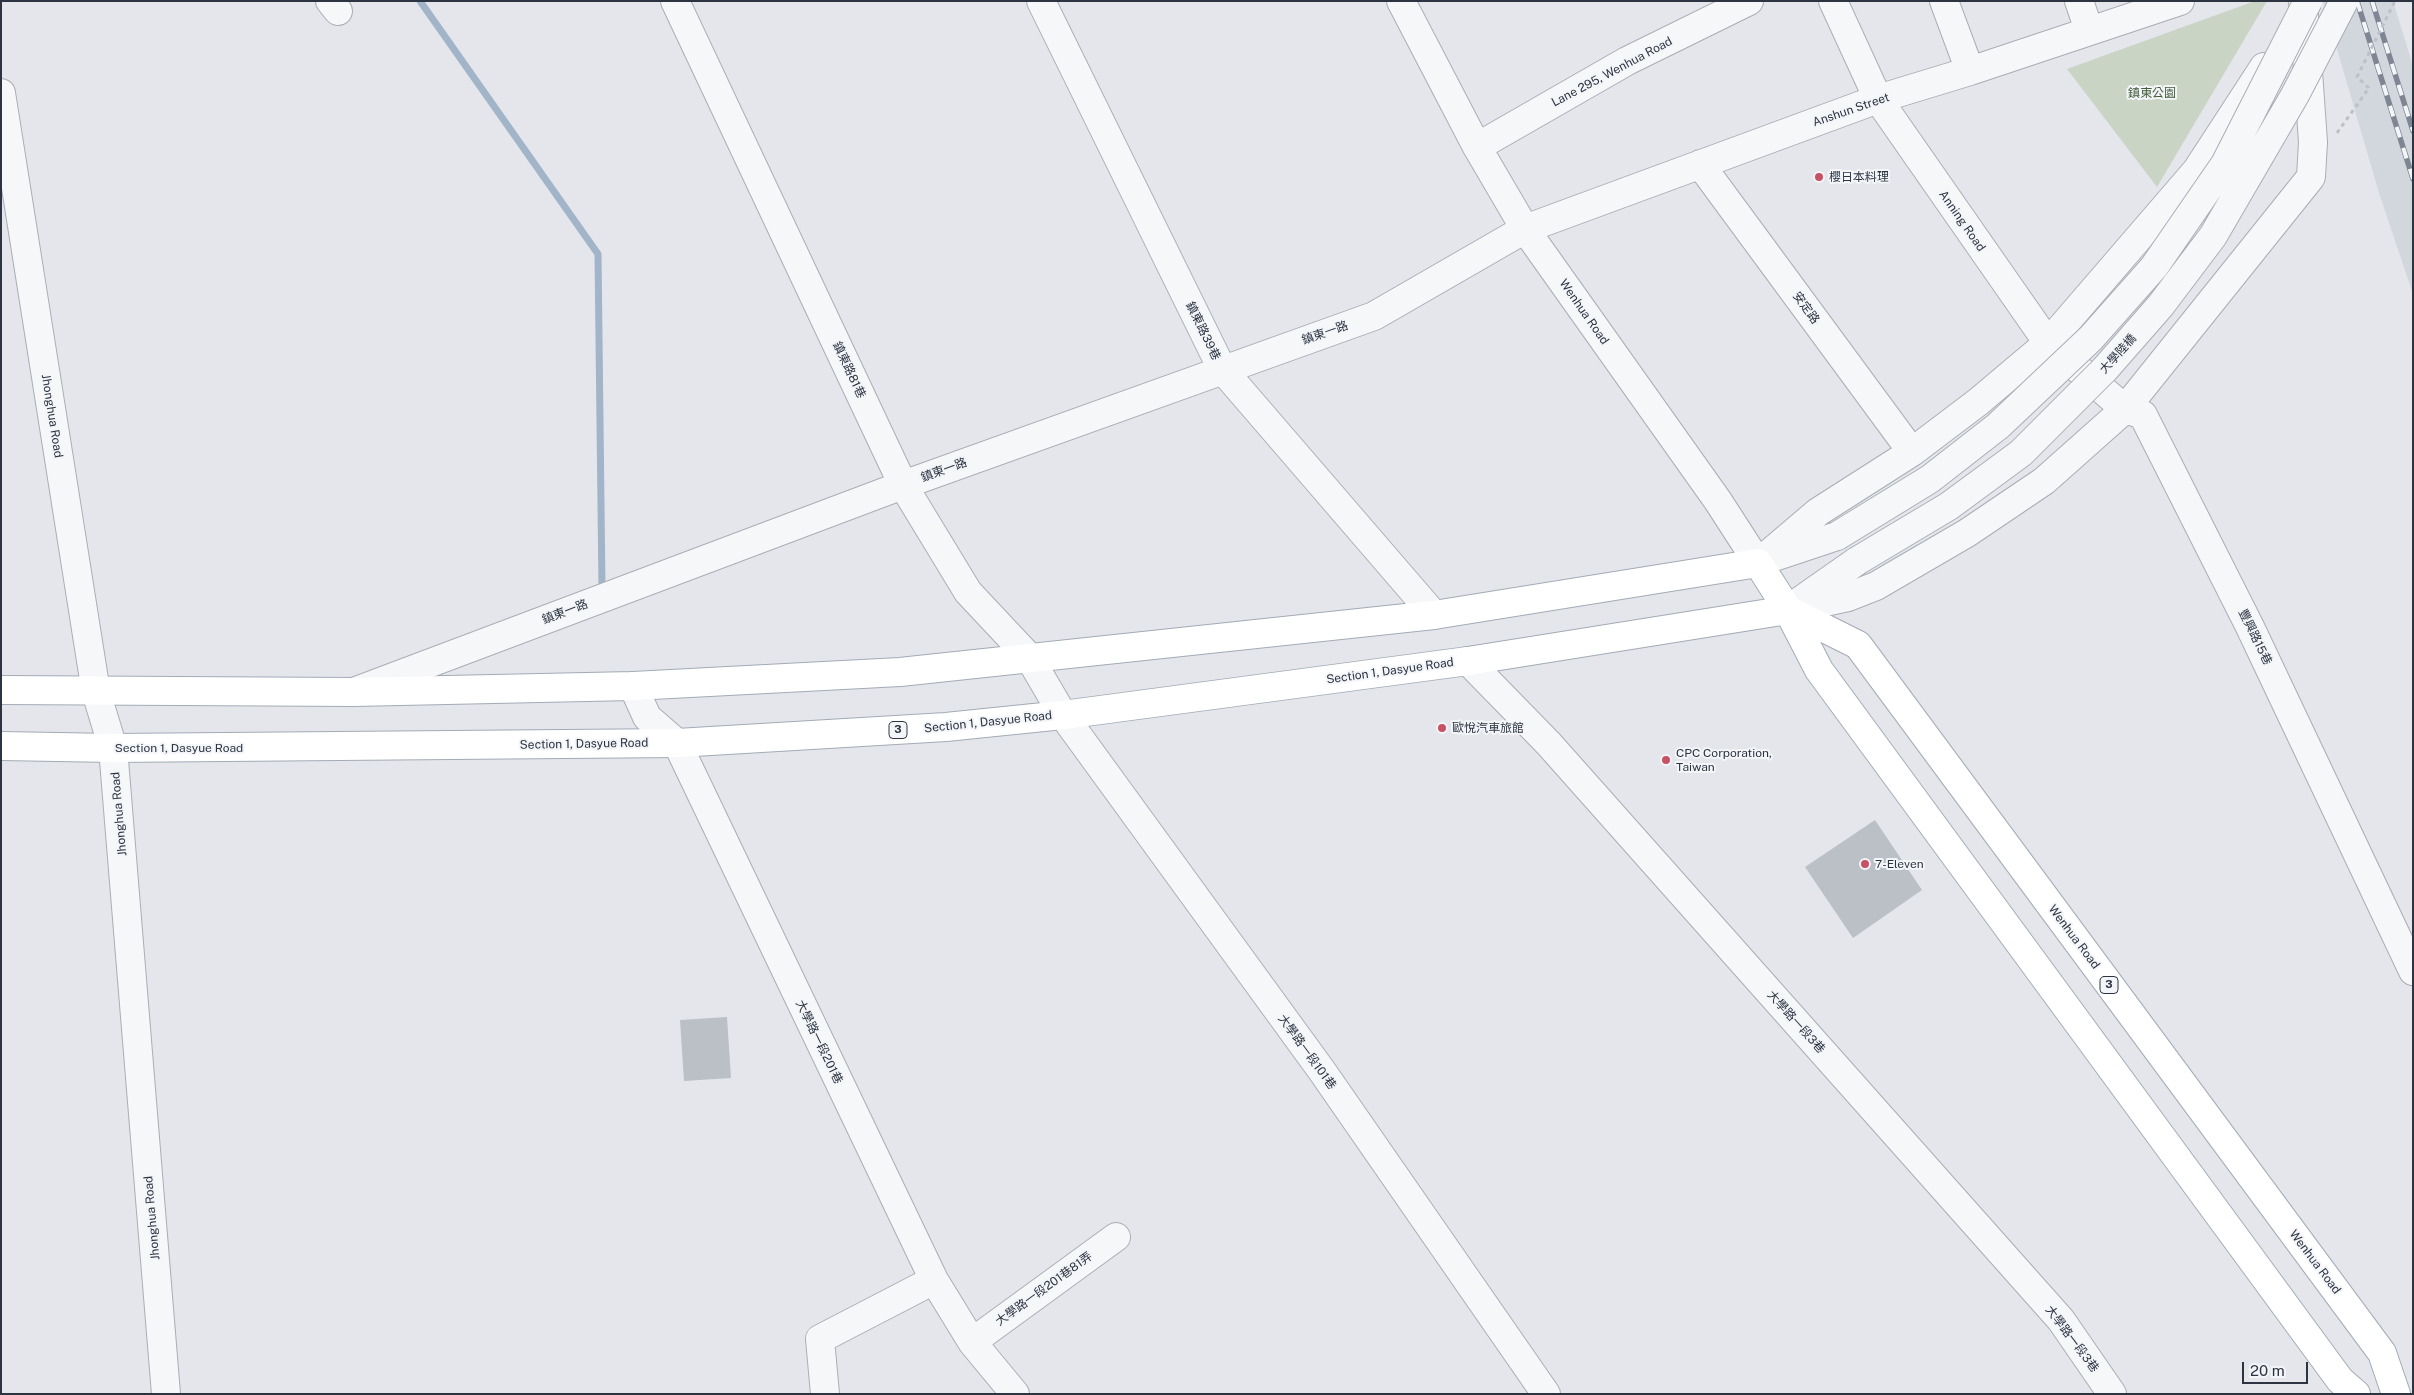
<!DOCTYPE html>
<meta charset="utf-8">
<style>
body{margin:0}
#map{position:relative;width:2414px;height:1395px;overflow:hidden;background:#e4e6eb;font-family:"Public Sans",sans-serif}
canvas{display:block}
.frame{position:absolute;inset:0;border:2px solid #2c3442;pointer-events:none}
.scale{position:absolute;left:2242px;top:1362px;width:66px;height:22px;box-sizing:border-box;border:2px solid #2c3442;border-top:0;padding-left:6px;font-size:15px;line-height:18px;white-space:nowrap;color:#2c3442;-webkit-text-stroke:4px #f3f5f8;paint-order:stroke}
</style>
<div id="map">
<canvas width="2414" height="1395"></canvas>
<div class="frame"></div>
<div class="scale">20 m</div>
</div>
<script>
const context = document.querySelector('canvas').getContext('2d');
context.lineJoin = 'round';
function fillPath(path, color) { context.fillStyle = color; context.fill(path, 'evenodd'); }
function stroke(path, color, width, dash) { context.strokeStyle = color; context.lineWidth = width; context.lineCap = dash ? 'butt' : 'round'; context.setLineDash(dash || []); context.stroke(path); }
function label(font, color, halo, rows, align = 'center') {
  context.font = font + ' "Public Sans","Noto Sans TC",sans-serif'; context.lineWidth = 4; context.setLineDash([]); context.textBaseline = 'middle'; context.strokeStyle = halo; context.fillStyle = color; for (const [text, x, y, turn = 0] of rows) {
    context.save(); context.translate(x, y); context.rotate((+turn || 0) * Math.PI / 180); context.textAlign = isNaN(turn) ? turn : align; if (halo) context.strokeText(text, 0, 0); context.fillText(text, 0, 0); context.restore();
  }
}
const built = new Path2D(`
 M2323,1H2393L2413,66V294L2379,193Z`);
const green = new Path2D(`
 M2255,1H2267L2157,187L2067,69Z`);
const stream = new Path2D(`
 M420,1L598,254L602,588`);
const building = new Path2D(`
 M1875,820L1922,890L1853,938L1805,867Z
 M727,1017L731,1078L684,1081L680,1020Z`);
const path = new Path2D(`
 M2337,133L2369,88`);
const minor = new Path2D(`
 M330,1L338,11
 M675,1L903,485L968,592L1029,657L1063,715L1322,1071L1546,1394
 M1041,1L1222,369L1434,615
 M1401,1L1477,147L1525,229L1718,501L1758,563
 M1833,1L1878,99L2048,343L2125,409L2143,415L2250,627L2413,971
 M1944,1L1970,71
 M2079,1L2089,30
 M1,93L96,692L113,748L166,1394
 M1477,147L1627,61L1749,1
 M1700,164L1912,452
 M1771,558L1837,536
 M1758,563L1818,512L1912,452L1978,402L2048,343L2197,170L2264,67
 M1797,603L1857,561
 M1788,610L1848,597L1876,586L1967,533L2044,481L2125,409L2311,177L2313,142L2303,1
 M1468,661L1549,744L2061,1320L2112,1394
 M633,686L647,717L677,743L934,1280L972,1342L1015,1394
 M356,691L903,485L1374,316L1525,229L1878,99L1970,71L2180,1
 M972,1342L1116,1237
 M825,1394L820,1339L934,1280`);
const major = new Path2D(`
 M1788,610L1858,645L2382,1353L2396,1394
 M1,690L354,692L633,686L900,672L1434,615L1758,563L1788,610L1819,670L2340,1380L2356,1394
 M1,746L113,748L677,743L946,727L1063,715L1468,661L1788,610`);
const rail = new Path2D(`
 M2357,1L2413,179
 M2372,1L2413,131`);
const pathBridge = new Path2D(`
 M2369,88L2357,77L2395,1`);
const minorBridge = new Path2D(`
 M1837,536L1930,479L1998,426L2091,338L2154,267L2225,164L2308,1
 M1857,561L1949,506L2021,453L2105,369L2161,305L2213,236L2295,95L2344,1`);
const markers = [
 [1819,177,5,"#c75164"],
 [1442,728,5,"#c75164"],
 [1666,760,5,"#c75164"],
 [1865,864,5,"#c75164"]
];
const shields = [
 [898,730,18],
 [2109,985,18]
];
const shieldNames = [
 ["3",898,730],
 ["3",2109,985]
];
const streetNames = [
 ["Lane 295, Wenhua Road",1612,72,-28],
 ["Anshun Street",1851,110,-19],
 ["Anning Road",1962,221,55],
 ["安定路",1806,308,54],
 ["Wenhua Road",1584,312,55],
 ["鎮東路39巷",1203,331,64],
 ["鎮東一路",1325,333,-19],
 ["大學陸橋",2118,354,-48],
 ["鎮東路81巷",849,370,65],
 ["Jhonghua Road",52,416,81],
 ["鎮東一路",944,470,-20],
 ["鎮東一路",565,612,-21],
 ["豐興路15巷",2255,637,64],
 ["Section 1, Dasyue Road",1390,671,-8],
 ["Section 1, Dasyue Road",988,722,-6],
 ["Section 1, Dasyue Road",584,744,-1],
 ["Section 1, Dasyue Road",179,748],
 ["Jhonghua Road",119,814,-95],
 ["Wenhua Road",2074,937,53],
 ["大學路一段3巷",1796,1022,48],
 ["大學路一段201巷",819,1042,64],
 ["大學路一段101巷",1307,1052,54],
 ["Jhonghua Road",152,1218,-95],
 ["Wenhua Road",2315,1262,53],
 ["大學路一段201巷81弄",1044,1289,-36],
 ["大學路一段3巷",2072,1339,53]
];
const parkNames = [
 ["鎮東公園",2152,93]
];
const poiNames = [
 ["櫻日本料理",1829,177],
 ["歐悅汽車旅館",1452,728],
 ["CPC Corporation,",1676,753],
 ["Taiwan",1676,767],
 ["7-Eleven",1875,864]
];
fillPath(built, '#d2d6dd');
fillPath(green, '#c9d4c5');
stroke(stream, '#a1b4c8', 7);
fillPath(building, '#bbc0c7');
stroke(minor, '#a9adb5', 30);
stroke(major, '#a3abb6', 30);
stroke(path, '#bdc0c6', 3, [4, 4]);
stroke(minor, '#f6f7f9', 28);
stroke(major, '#fff', 28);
stroke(rail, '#7e8694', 5.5);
stroke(rail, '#f3f5f8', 4, [11]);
stroke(minorBridge, '#a9adb5', 30, []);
stroke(pathBridge, '#bdc0c6', 3, [4, 4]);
stroke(minorBridge, '#f6f7f9', 28);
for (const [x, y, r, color] of markers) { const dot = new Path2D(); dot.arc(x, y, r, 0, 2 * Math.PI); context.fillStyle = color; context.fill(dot); stroke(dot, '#f3f5f8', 2); }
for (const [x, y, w] of shields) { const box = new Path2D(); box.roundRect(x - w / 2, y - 8.5, w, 17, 4); context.fillStyle = '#f3f5f8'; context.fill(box); stroke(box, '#2c3442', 1); }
label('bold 11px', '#2c3442', null, shieldNames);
label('12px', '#2c3442', '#f3f5f8', streetNames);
label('12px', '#415d3a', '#f3f5f8', parkNames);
label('12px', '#2c3442', '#f3f5f8', poiNames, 'left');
</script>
